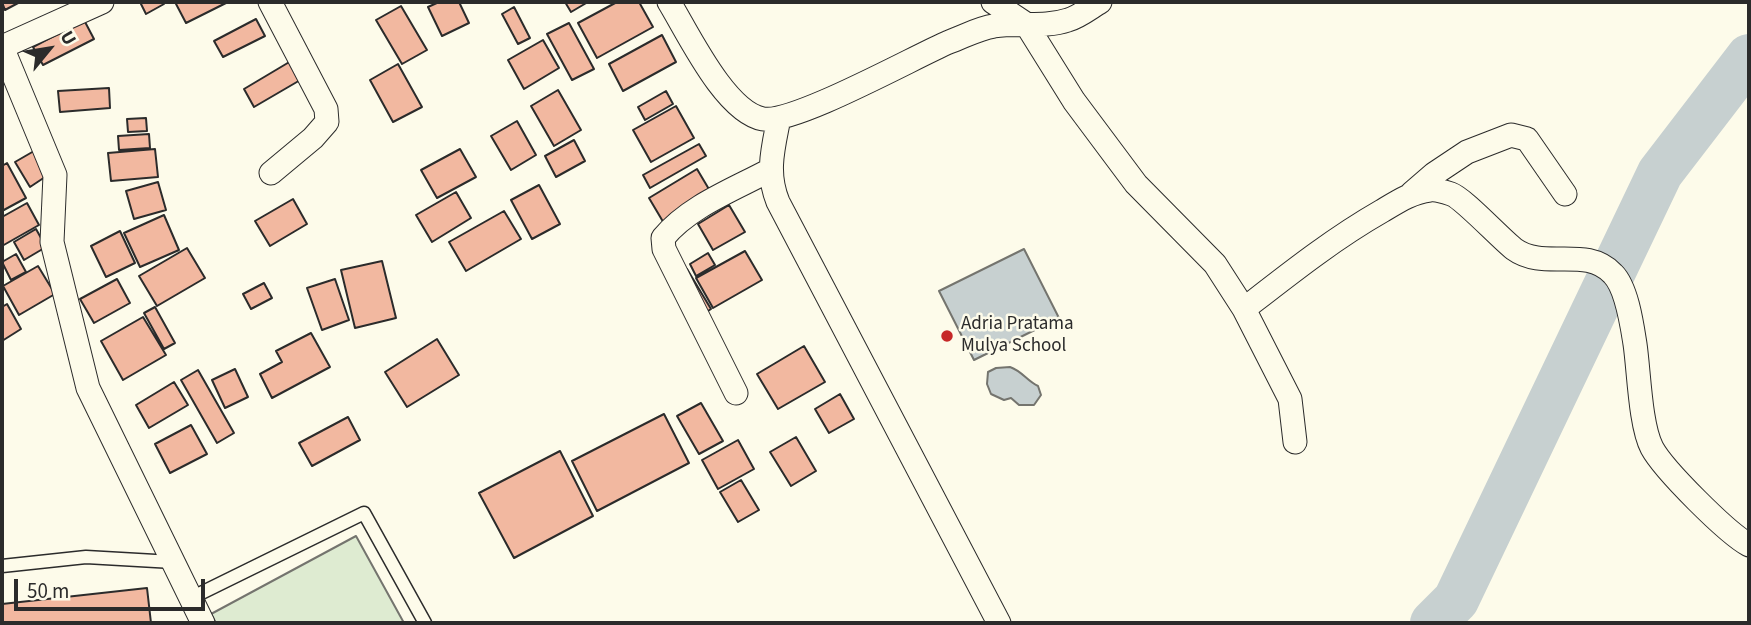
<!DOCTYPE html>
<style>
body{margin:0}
#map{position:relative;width:1751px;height:625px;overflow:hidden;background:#fdfbea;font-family:"Source Sans 3",sans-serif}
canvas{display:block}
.frame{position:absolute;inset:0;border:4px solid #2b2b2b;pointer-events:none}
.north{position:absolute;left:14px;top:14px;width:70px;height:70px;-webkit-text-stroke:5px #fdfbea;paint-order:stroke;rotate:60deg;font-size:19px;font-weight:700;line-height:28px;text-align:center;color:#2b2b2b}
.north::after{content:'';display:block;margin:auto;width:24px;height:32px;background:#2b2b2b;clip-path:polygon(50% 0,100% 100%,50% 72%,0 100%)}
.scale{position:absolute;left:14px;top:579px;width:191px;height:32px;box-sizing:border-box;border:4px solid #2b2b2b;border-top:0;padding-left:9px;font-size:21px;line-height:24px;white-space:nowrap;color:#2b2b2b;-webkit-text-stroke:5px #fdfbea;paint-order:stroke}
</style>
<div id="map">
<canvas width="1751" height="625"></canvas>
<div class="frame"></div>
<div class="north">U</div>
<div class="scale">50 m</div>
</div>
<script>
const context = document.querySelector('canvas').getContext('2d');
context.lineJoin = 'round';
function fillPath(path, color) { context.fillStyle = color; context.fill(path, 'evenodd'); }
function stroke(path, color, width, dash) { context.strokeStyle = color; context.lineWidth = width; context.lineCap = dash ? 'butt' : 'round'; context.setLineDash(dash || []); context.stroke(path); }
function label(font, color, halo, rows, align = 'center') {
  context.font = font + ' "Source Sans 3",sans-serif'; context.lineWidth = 5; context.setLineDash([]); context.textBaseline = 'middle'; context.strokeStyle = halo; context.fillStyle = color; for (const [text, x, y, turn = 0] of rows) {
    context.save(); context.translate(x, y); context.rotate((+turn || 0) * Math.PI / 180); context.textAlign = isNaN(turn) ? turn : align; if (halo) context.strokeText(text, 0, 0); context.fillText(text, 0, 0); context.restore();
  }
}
const green = new Path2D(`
 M356,536L404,623H216L211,614Z`);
const water = new Path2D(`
 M1024,249L1059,318L974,360L939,291Z
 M1010,367C1022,371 1027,381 1038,386L1041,395L1034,405H1019L1011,398L1004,400L991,394L987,384L988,372L996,368Z`);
const river = new Path2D(`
 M1433,623L1456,600L1660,173L1749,57`);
const building = new Path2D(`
 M2,2H20L5,10Z
 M140,2H163L164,4L146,14Z
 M175,2H228L186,23Z
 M439,2H459L469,23L442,36L428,7Z
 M565,2H588L571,12Z
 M617,2H639L653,27L597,58L578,23Z
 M401,6L427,50L402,64L376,20Z
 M514,7L530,38L518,44L502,14Z
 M256,19L265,36L223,57L214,41Z
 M84,20L94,39L43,65L33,47Z
 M569,23L594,69L572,80L547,34Z
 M662,35L676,62L623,91L609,64Z
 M543,40L559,68L524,89L508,60Z
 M291,61L302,79L254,107L244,89Z
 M398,64L422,107L393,122L370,80Z
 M109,88L110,108L60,112L58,91Z
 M558,90L581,130L554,146L531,106Z
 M666,91L673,104L645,120L638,107Z
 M676,106L694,138L651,162L633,130Z
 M146,118L147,131L128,132L127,119Z
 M517,121L536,155L511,170L491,136Z
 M149,134L150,148L119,150L118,136Z
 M574,140L585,161L556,177L545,156Z
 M699,144L706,156L650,188L643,175Z
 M155,149L158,177L111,181L108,153Z
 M460,149L476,177L437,198L421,170Z
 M34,151L48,175L30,187L15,162Z
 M7,163L26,198L2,211V166Z
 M697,169L713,196L665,225L649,198Z
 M158,182L166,210L134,219L126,191Z
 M539,185L560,224L532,239L511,200Z
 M456,192L471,218L432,242L416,215Z
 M293,199L307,224L270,246L255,221Z
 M27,203L39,225L2,246V217Z
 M729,205L745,232L713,250L698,224Z
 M504,211L521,239L466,271L449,242Z
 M164,215L179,250L140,267L124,233Z
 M36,229L46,247L24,260L14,242Z
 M120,231L135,263L106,277L91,246Z
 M187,248L205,278L157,306L139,276Z
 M745,251L762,280L713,308L696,278Z
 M708,253L715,265L696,276L690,264Z
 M16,254L26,272L11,280L2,262Z
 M382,261L396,318L355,328L341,270Z
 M38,266L55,294L19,315L3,286Z
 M687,269L711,309L702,315L678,274Z
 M117,279L130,303L94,323L80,299Z
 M335,279L349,320L322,330L307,288Z
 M264,283L272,298L251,309L243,294Z
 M7,304L21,329L2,341V307Z
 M155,307L175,343L164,349L144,313Z
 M143,317L166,355L123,380L101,341Z
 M311,333L330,367L272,398L260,374L282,362L276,351Z
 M437,339L459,375L407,407L385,372Z
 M804,346L825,382L778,409L757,374Z
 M235,369L248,397L225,408L212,380Z
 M198,370L234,433L217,443L181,380Z
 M174,382L188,405L149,428L136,405Z
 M840,394L854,419L829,433L815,409Z
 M701,403L723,441L699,454L677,416Z
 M664,414L689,463L597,511L572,461Z
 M348,417L360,440L312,466L299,443Z
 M191,425L207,454L170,473L155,444Z
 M796,437L816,471L791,486L770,452Z
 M738,440L754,469L718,489L702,460Z
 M560,451L593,516L514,558L479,493Z
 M741,480L759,510L738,522L720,492Z
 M147,588L151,623H2V604Z`);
const service = new Path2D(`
 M2,566L86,557L173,562
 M191,598L364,513L425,623`);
const minor = new Path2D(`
 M270,2L326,109L327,122L313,138L271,173
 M669,2C688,33 725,112 763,119C794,124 914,57 949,42C963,37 979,28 994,26C1018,22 1044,28 1068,20C1079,17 1090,8 1100,2
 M993,2L1026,24L1074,101L1136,184L1215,264L1244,309L1290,399L1295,442
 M2,47L55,175L52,242L88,388L203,623
 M2,47L102,2
 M779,118C773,149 766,172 778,202L999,623
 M1412,193L1434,174L1467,152L1511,135L1527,139L1565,194
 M1244,309C1289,274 1333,239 1382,211C1397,202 1412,192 1430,190C1436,189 1445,192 1451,194C1463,198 1500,238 1514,249C1544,271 1586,245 1613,274C1627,288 1632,325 1635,344C1639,371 1640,425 1652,448C1664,470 1727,533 1749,545
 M736,393L664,249L663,238C689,206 735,189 770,170`);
const markers = [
 [947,336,7,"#c62828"]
];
const poiNames = [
 ["Adria Pratama",961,325],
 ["Mulya School",961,347]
];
fillPath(green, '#deebd1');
stroke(green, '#74746e', 2);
fillPath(water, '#c7d0d0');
stroke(water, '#74746e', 2);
stroke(river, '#c7d0d0', 46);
fillPath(building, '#f2b8a0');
stroke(building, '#2b2b2b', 2);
stroke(service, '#2b2b2b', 15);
stroke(minor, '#2b2b2b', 25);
stroke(service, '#fdfbea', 12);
stroke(minor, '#fdfbea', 23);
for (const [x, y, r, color] of markers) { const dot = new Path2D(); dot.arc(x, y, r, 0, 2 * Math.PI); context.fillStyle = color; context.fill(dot); stroke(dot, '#fdfbea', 2.5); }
label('19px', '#2b2b2b', '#fdfbea', poiNames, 'left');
</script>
